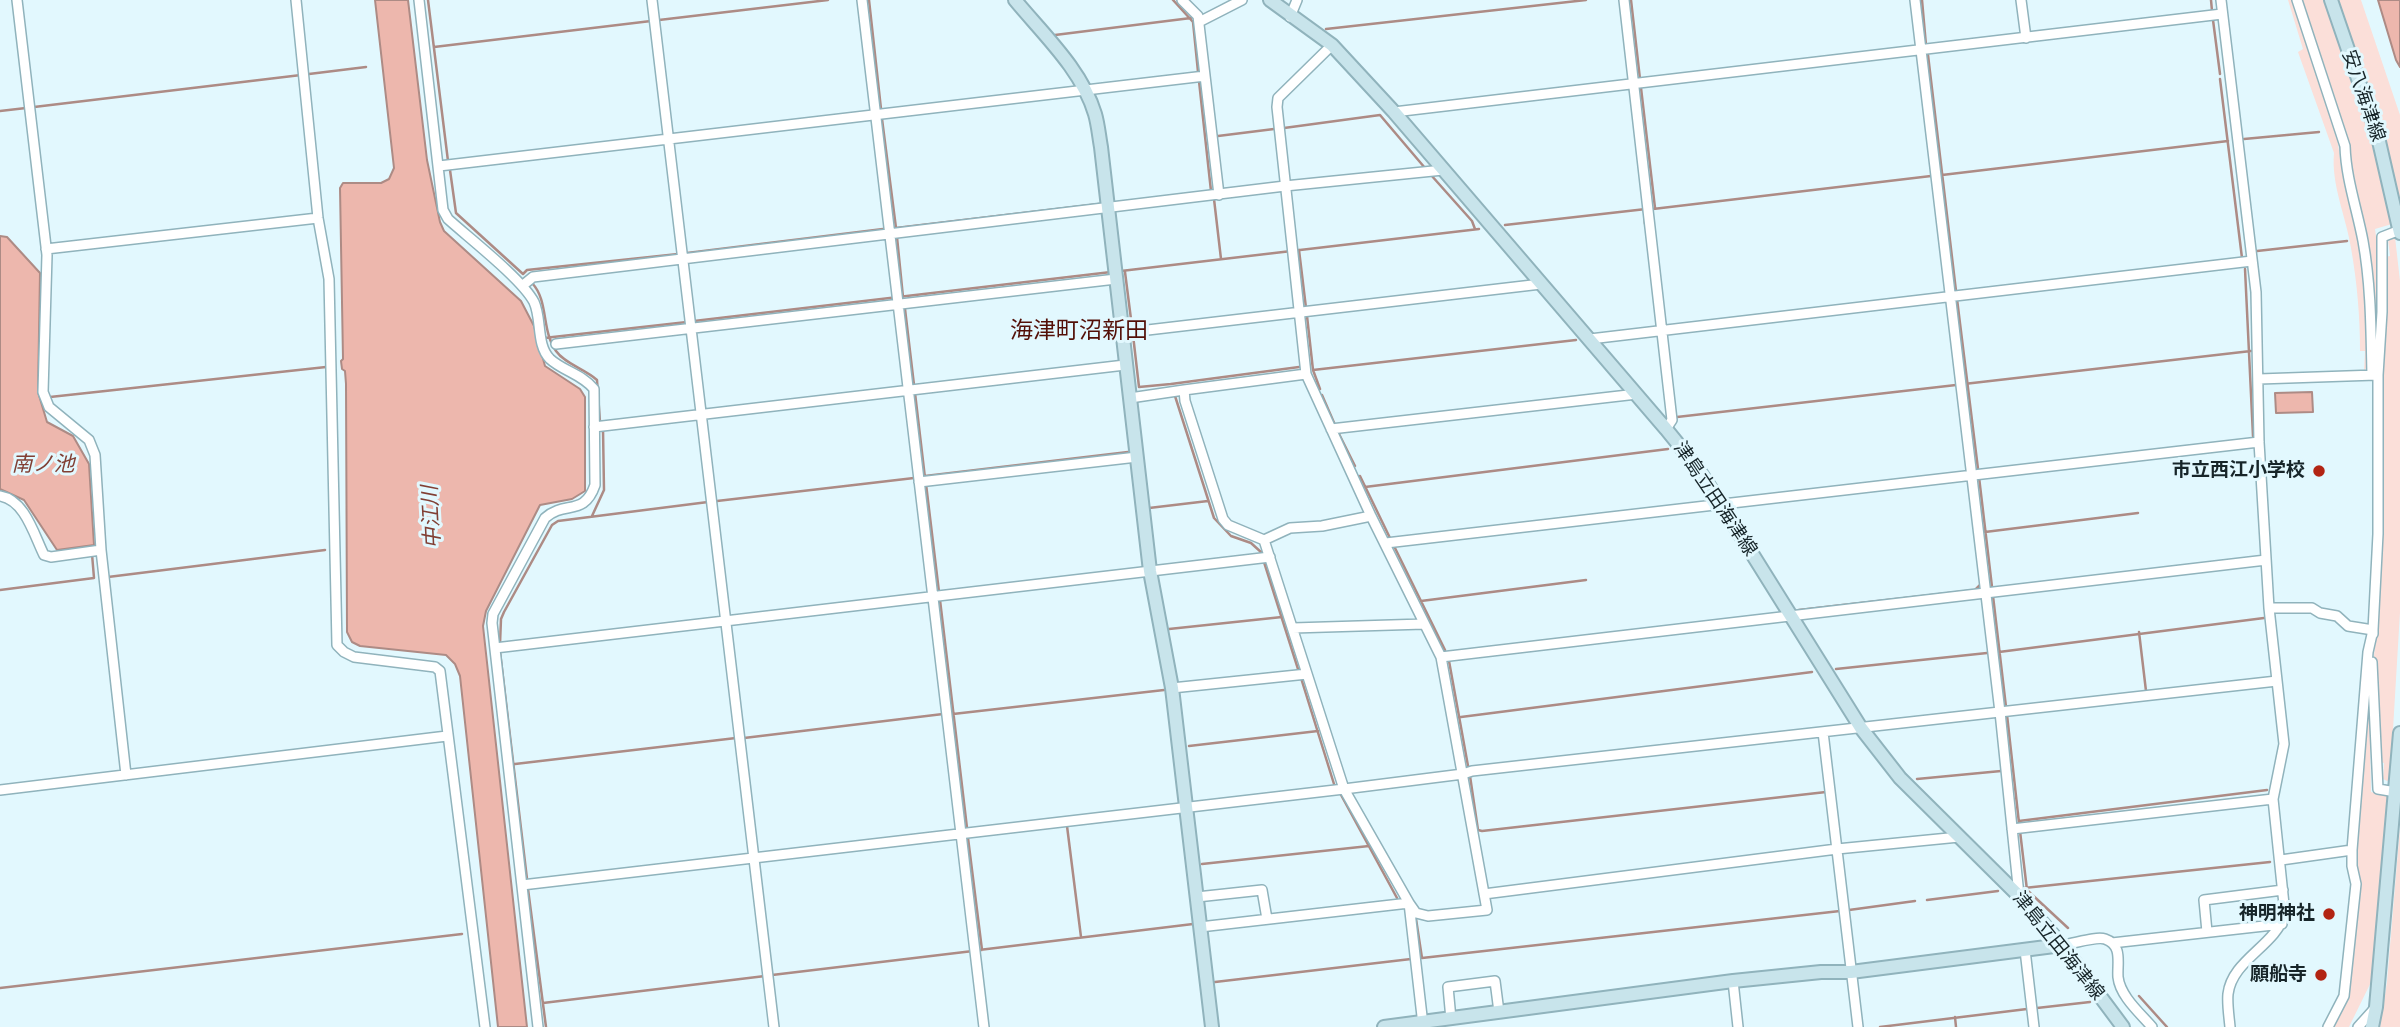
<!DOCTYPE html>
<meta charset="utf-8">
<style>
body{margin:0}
canvas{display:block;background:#e2f8fe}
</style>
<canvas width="2400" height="1027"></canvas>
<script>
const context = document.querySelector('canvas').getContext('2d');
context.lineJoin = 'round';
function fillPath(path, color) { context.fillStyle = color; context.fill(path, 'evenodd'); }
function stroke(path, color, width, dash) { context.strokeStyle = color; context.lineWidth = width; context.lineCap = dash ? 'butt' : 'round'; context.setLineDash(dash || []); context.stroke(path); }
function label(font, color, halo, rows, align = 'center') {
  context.font = font + ' Lora,"Noto Sans JP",serif'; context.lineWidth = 6; context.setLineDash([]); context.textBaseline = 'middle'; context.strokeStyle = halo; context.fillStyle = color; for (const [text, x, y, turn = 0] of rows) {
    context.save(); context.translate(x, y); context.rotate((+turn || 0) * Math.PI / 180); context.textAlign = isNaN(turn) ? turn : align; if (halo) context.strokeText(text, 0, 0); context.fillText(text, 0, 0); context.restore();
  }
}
const green = new Path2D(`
 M2288,0H2293L2336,130L2341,165L2360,243L2368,310V365L2364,371L2365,351H2360C2360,316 2357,282 2351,248C2346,216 2331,185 2334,153L2298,52L2303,49Z
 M2299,0H2325L2370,137L2392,224L2375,229L2379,259L2376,335L2349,168Z
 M2339,0H2361L2400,115V204L2383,134Z
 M2395,237L2400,281V612L2390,780L2387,781L2383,779L2384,763L2379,762L2374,657L2381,536L2380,374L2385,257L2390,256L2388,239Z
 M2368,662L2371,792L2388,795L2373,978L2349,1027H2330L2347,995Z
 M2400,827V1027H2380L2387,982Z`);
const water = new Path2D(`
 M375,0H408L427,160L440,222L444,231L521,301L534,326L545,366L580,389L585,397V491L572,499L540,505L486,611L483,626L527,1027H498L460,676L455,664L446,655L360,646L352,642L347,632L346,384L345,371L342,369L341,361L343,359L340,188L343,183H381L389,179L394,168Z
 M2378,0H2400V67L2396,60Z
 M0,236L7,237L40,273L38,392L47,422L73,436L89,464L94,545L57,550L24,500L0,489Z
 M2312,392L2313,412L2276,413L2275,393Z`);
const stream = new Path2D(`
 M428,0L448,161
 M869,0L881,109
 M1173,0L1193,22L1198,72
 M1631,0L1640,79
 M1922,0L1926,45
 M2211,0L2212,11
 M659,20L828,0
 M2213,20L2220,74
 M1326,29L1586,0
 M1055,35L1191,18
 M434,47L651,21
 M1928,55L1956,291
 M309,74L366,67
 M2220,79L2242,258
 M1199,81L1211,191
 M1641,88L1655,208
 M34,107L301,75
 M0,111L26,108
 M882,119L896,228L1099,204
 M1284,128L1380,115L1425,168
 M1218,136L1274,129
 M2244,139L2319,132
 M450,170L456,213L523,274L527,270L678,254
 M1431,175L1472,221L1475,229
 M1942,175L2228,141
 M1214,199L1221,259
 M1653,209L1931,176
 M1644,210L1645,224
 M1505,225L1646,209
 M897,237L903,297
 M1299,250L1306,308
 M2257,251L2347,241
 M687,253L883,229
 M2245,269L2253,436
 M1121,271L1479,229
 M1125,272L1132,327
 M532,283C549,301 541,330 556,351C565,364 585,369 597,380L600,422
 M1957,299L1978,469
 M905,309L914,385
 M1307,316L1313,370L1320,389
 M694,321L1111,272
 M1133,335L1139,387L1171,384
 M544,338L687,322
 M1313,370L1576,340
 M1171,384L1299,367
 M1964,384L2251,351
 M915,393L925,478
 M1322,395L1335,425
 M1175,396L1214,518L1231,536L1251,543L1262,553
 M50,397L326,367
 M1677,417L1956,385
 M1338,432L1355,466
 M925,476L1128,452
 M1360,476L1390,538
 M1979,477L1992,587
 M926,484L939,592
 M1365,487L1668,449
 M717,501L914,478
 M1149,508L1208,501
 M592,516L604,490L603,429
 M1985,532L2138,513
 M1394,546L1445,650
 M1264,562L1298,669
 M108,577L325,550
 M0,590L94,578L92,554
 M1993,596L2006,707
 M940,600L967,828
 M1421,601L1586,580
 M1799,610L1975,590L1980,585
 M1169,629L1282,617
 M2139,632L2146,691
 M500,644L501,619L504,612L552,525L558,521L708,502
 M500,652L527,879
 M1999,652L2264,618
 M1449,661L1468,766
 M1836,669L1987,653
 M1301,678L1334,784
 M953,714L1164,690
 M2007,715L2019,823
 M1461,717L1812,672
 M744,738L943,714
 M1189,746L1318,731
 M515,764L736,738
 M1470,776L1478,830L1482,831L1826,792
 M1917,779L2001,771
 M1340,793L1397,898
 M2019,821L2267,790
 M1067,826L1081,937
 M2020,831L2027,890L2068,928
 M968,838L982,950
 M1202,864L1369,846
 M2024,888L2270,862
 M528,889L546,1027
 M1927,900L1998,891
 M1849,910L1915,901
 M1416,919L1422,958L1840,911
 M979,950L1193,924
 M772,975L973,951
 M1215,982L1411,959
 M0,988L462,934
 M2139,996L2167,1027
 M543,1003L765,976
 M2037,1008L2090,1002
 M1955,1017L1956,1027
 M1880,1027L2027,1009`);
const street = new Path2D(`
 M17,0L47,255L43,392L49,407L89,440L95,455L101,550L126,775
 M296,0L318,218L329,279L337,645L344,652L354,657L435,667L440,671L485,1027
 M419,0L443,210L448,219C469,238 522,279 534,302C542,319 536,345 550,359C563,371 582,374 594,389L595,485C584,517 565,500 545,518L493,614L492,623L538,1027
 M652,0L774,1027
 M862,0L984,1027
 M1182,0L1198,16L1219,195
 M1624,0L1672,420L1666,429
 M1915,0L2000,712L2019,895
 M2021,0L2026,38
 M2221,0L2256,292L2259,442L2269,608L2284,744L2273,799L2285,914C2275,946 2232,960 2228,994C2227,1004 2229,1016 2230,1027
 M2297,0L2345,146C2346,179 2357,209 2363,241C2371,285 2371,331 2372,375
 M1290,17L1297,0
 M1199,22L1242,0
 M1394,112L2222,14
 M439,166L1205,76
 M46,249L318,218
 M522,286L533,277L1285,186L1443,170
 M1122,333L1541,284
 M1590,339L2252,261
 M556,344L1116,279
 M2259,379L2376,375
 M1184,390L1306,374
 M1130,398L1184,390L1185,401L1223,519L1228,525L1264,540L1344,789L1409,903L1423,1025
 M594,427L1125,365
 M1331,429L1637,394
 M919,482L1137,457
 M0,496C25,500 34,535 44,555L51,557L101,550
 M1264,540L1290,528L1322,526L1371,516
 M1386,543L2259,442
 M2269,608H2312L2320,613L2337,616L2348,626L2373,630V634
 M1293,628L1424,624
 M495,648L1270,557
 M1441,657L2266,560
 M2372,662L2378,789L2396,792
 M1172,688L1307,674
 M1823,732L1858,1027
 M0,790L447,736
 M2012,829L2273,799
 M2281,860L2352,850
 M522,885L1344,789L1463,774L1472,771L2277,681
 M1484,894L1837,849L1959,837
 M1197,897L1262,890L1267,919
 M1200,927L1409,903L1416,913L1428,916L1487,910L1441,657L1371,516L1306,374L1277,107L1278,98L1332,45
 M2207,932L2204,900L2283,890
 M2112,943L2282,924
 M2062,945C2073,944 2096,936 2105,939C2123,945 2117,963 2118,977C2120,996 2140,1013 2152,1027
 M2025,950L2034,1027
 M1733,981L1738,1027
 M1451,1019L1448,987L1495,981L1499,1012
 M2328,1027L2344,996L2356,884L2352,866V850L2368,652L2373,630L2378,534V375L2382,312V237L2400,230
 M2358,1027L2376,1007`);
const secondary = new Path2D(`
 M1015,0C1043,34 1082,70 1095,114C1098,124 1099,136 1101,147L1150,571L1172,688L1212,1027
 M1270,0L1332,45L1394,112L1666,429L1696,466L1721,504L1861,728L1900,778L2019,896L2062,945L2123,1027
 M2331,0L2378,137L2400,233
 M1384,1027L1733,981L1821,972H1851L2062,945
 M2372,1027L2376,1007L2400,733`);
const markers = [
 [2319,471,7,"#b22413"],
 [2329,914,7,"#b22413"],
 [2321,975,7,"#b22413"]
];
const streetNames = [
 ["安八海津線",2363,96,71],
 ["津島立田海津線",1715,499,56],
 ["津島立田海津線",2058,946,51]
];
const poiNames = [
 ["市立西江小学校",2305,471],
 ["神明神社",2315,914],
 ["願船寺",2307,975]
];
const waterNames = [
 ["南ノ池",43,465],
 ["中江川",432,517,-93]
];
const quarterNames = [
 ["海津町沼新田",1079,331]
];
fillPath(green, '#fbdfd9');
fillPath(water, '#edb7ad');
stroke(water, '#ad8b85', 2);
stroke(stream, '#ad8b85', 2.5);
stroke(street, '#90b3bc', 12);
stroke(secondary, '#90b3bc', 16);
stroke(street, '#fff', 9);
stroke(secondary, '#c8e4eb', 12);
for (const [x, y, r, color] of markers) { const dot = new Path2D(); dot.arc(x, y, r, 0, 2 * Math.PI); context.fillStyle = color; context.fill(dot); stroke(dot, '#e2f8fe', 2.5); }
label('19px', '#172529', '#e2f8fe', streetNames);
label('bold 19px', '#172529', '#e2f8fe', poiNames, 'right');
label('italic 21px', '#813f34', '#e2f8fe', waterNames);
label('23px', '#530f07', '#e2f8fe', quarterNames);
</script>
